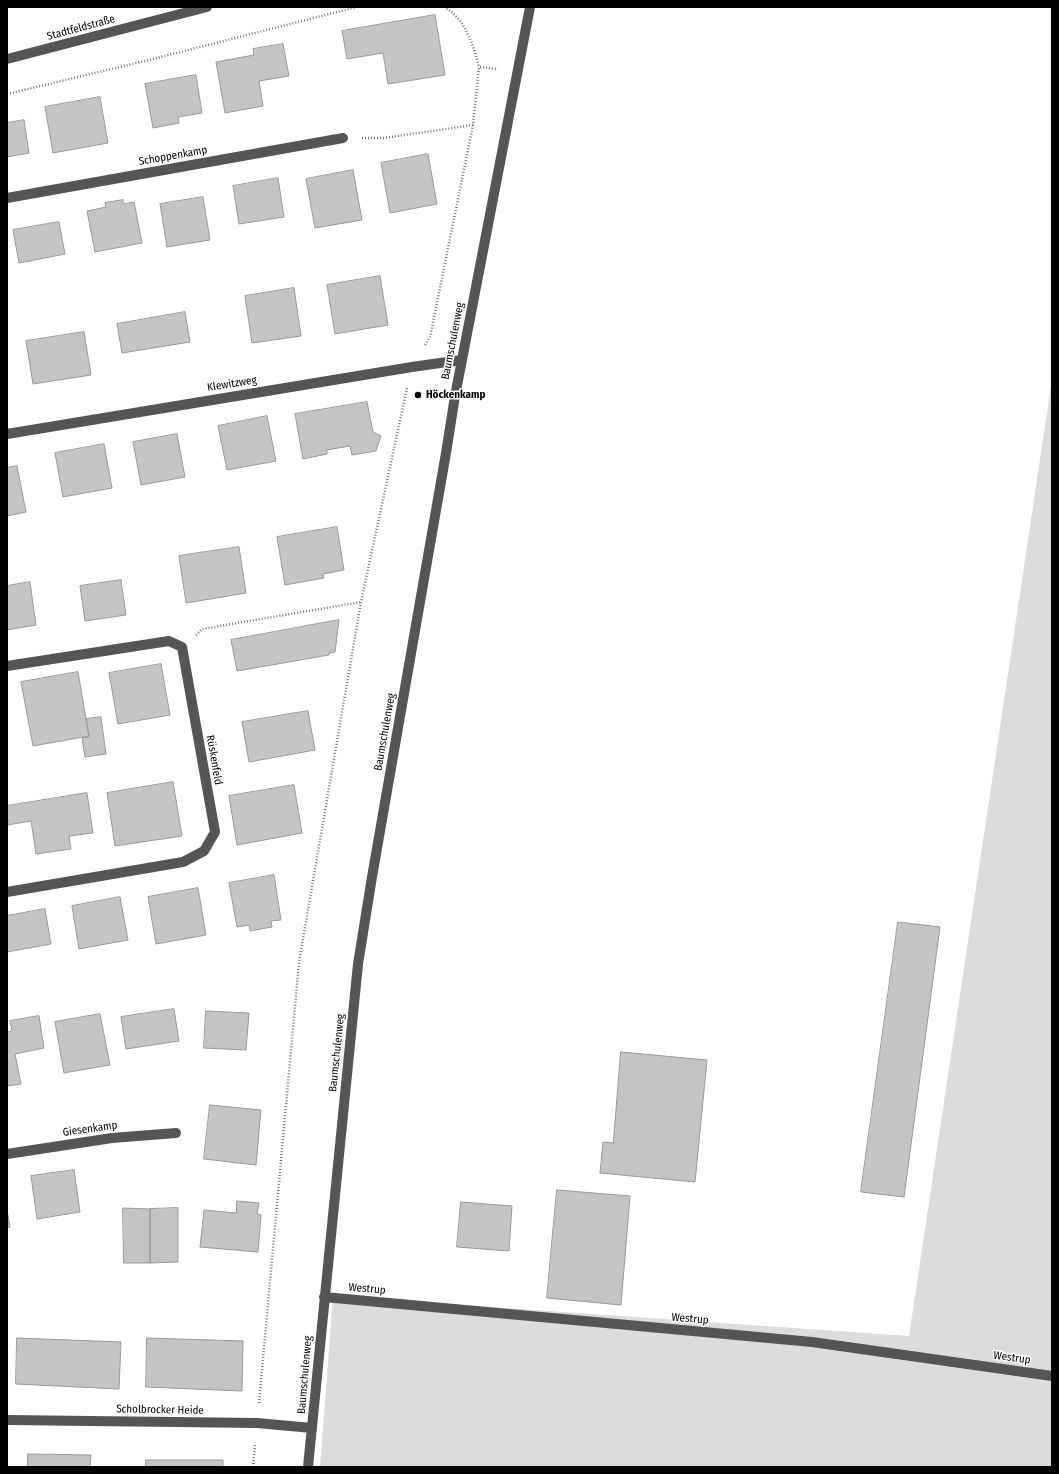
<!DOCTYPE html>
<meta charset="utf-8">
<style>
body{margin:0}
#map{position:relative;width:1059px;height:1474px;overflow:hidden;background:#fff;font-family:"Fira Sans Condensed",sans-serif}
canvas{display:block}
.frame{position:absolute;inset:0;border:8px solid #000;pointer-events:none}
</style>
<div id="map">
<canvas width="1059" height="1474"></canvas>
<div class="frame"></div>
</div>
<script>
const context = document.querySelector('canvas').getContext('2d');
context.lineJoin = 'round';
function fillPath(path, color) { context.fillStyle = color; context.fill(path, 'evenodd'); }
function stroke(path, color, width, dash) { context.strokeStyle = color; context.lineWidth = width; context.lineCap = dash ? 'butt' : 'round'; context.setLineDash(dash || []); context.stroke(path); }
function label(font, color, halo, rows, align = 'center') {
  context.font = font + ' "Fira Sans Condensed",sans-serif'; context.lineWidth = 3; context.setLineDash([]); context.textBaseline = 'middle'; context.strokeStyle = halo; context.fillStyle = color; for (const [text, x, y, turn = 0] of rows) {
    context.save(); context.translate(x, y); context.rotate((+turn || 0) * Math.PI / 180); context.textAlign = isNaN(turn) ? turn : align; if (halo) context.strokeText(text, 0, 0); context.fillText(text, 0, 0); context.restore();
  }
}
const green = new Path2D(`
 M1052,379V1467H320L333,1296L909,1336Z`);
const building = new Path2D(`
 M435,15L445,75L388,84L383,53L347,59L342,31Z
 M283,44L289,76L259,81L263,106L225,113L216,62L254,55L253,49Z
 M196,75L202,113L178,117L179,123L153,128L145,84Z
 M100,97L108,143L53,153L45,107Z
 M24,120L29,153L7,157V123Z
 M428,154L437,204L390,213L381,163Z
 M353,170L362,220L315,228L306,179Z
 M278,178L284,217L239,224L233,186Z
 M203,197L210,240L167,247L160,204Z
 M123,200V204L134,202L142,243L95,252L87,211L106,207L105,203Z
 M59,222L65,254L19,263L13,230Z
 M380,276L388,325L335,334L327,285Z
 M294,288L301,336L252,343L245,296Z
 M185,312L190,342L122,353L117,324Z
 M84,332L91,375L33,384L26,341Z
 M367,402L373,432L381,436L376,451L352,455L350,446L327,450V454L303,459L295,414Z
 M267,416L276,461L227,470L218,426Z
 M177,434L185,477L141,485L133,442Z
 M104,444L112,488L63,497L55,453Z
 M17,466L26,512L7,516V468Z
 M337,527L344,570L323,574L324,578L285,585L277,537Z
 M239,547L246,593L186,603L179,556Z
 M121,580L126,615L85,621L80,586Z
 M30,582L36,625L7,630V586Z
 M339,620L335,652L329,653V655L237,671L231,640Z
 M161,664L170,715L118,724L109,673Z
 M78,672L89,736L33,746L21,682Z
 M308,711L315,750L249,762L242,722Z
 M101,717L106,754L85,757L82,738L89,737L86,719Z
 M173,782L182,836L115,846L107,793Z
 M294,785L302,833L237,845L229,796Z
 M87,793L93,833L69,836L71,849L36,854L31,821L8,825L7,806Z
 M274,875L281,920L271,921L272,927L250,931L249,925L237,927L229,883Z
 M198,888L206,935L156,944L148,897Z
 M120,897L128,940L79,949L72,906Z
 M45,909L51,944L7,952V916Z
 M898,922L940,927L904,1197L861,1192Z
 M174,1009L179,1041L126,1049L121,1017Z
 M206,1011L249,1013L246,1050L204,1048Z
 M100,1014L110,1065L64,1073L55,1022Z
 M39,1016L44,1048L15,1054L21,1084L7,1086V1032L12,1031L10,1021Z
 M621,1052L707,1060L695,1182L600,1173L603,1142L613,1143Z
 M210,1105L261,1110L256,1165L204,1159Z
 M74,1170L80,1212L37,1219L31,1176Z
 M557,1190L630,1196L621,1305L547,1298Z
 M237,1201L259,1203L257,1214L261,1215L258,1252L200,1247L204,1210L236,1213Z
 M461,1202L512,1206L509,1251L457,1247Z
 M123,1208L150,1209V1263H124Z
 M178,1208V1262L150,1263V1209Z
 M7,1210L10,1227L7,1228Z
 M17,1338L121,1342L119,1389L16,1384Z
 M147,1338L243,1341L242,1391L146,1387Z
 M28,1454L91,1455L90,1467H28Z
 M146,1460H223V1467H146Z`);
const path = new Path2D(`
 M444,7C466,19 473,45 479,67
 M7,94L149,60L357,7
 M362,138H384L473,125
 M425,345L430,337L473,125L479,67L498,69
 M196,635L202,629L361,602
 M259,1403L299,962L361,602L407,388
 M253,1467L255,1444`);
const minor = new Path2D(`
 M7,59L207,7
 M7,198L343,138
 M7,434L412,367L461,360
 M7,666L169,641L182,647L215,832L204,851L183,862L7,892
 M7,1154L112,1138L176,1133
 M324,1297L812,1342L1052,1376
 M7,1420L257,1423L312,1428
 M308,1467L358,964L372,877L446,453L455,396L530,7`);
const markers = [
 [418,395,4,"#000"]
];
const streetNames = [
 ["Stadtfeldstraße",81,28,-15],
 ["Schoppenkamp",173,156,-10],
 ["Baumschulenweg",453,341,-79],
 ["Klewitzweg",232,384,-9],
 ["Baumschulenweg",385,732,-80],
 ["Rüskenfeld",214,760,80],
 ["Baumschulenweg",337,1053,-84],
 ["Giesenkamp",90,1129,-8],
 ["Westrup",367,1289,5],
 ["Westrup",690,1319,5],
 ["Westrup",1012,1358,8],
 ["Baumschulenweg",305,1375,-85],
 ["Scholbrocker Heide",160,1410,1]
];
const poiNames = [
 ["Höckenkamp",426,395]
];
fillPath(green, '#dcdcdc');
fillPath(building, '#c4c4c4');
stroke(building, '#999', 1);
stroke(path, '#777', 2.5, [1, 2]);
stroke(minor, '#555', 10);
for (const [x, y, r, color] of markers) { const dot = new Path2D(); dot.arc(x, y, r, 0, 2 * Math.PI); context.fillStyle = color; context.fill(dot); stroke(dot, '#fff', 1.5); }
label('11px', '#000', '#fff', streetNames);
label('bold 11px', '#000', '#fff', poiNames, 'left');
</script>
